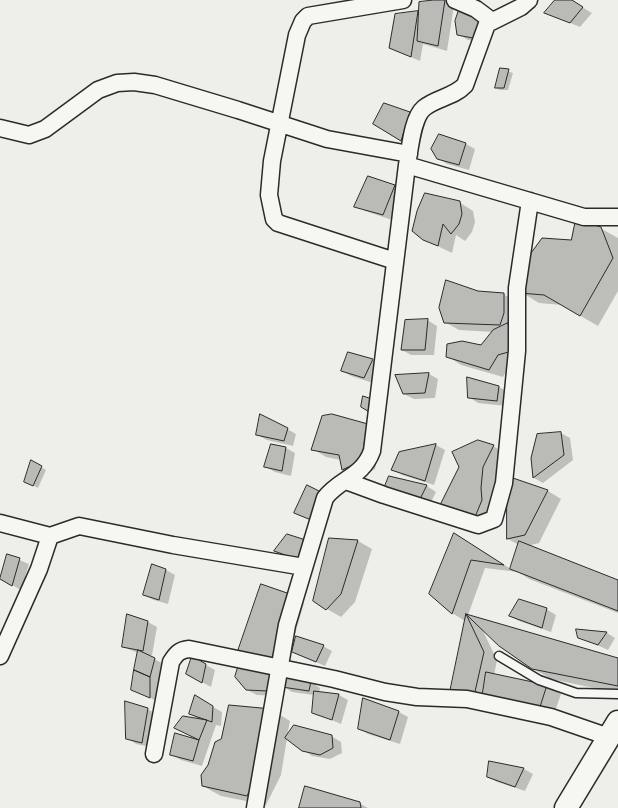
<!DOCTYPE html>
<style>
body{margin:0}
canvas{display:block;background:#eeeeea}
</style>
<canvas width="618" height="808"></canvas>
<script>
const context = document.querySelector('canvas').getContext('2d');
context.lineJoin = 'round';
function fillPath(path, color) { context.fillStyle = color; context.fill(path, 'evenodd'); }
function stroke(path, color, width, dash) { context.strokeStyle = color; context.lineWidth = width; context.lineCap = dash ? 'butt' : 'round'; context.setLineDash(dash || []); context.stroke(path); }
const shadow = new Path2D(`
 M442,0L454,5L447,51L423,44L420,61L390,48L396,15L419,12Z
 M556,0H570L592,13L580,27L546,13Z
 M456,22L488,43L468,40L458,34Z
 M500,69L513,73L508,90H500L496,88Z
 M410,113L419,119L411,146L374,123Z
 M466,144L475,149L469,170L447,164L438,158Z
 M369,177L395,186L404,191L392,220L365,211L356,206Z
 M459,202L473,211L475,222L472,232L465,241L456,235L452,253L423,239Z
 M600,228L618,238V291L598,326L562,305L539,303L521,292L572,241Z
 M478,292L503,294L517,302L526,358L512,362L503,377L461,365L447,356L481,346L493,332L459,330L445,322Z
 M427,320L437,326L434,355H411L402,350Z
 M373,360L382,365L373,383L351,376L342,371Z
 M429,374L438,379L435,398L414,399L404,394Z
 M499,387L508,392L506,406L478,403L469,397Z
 M322,417L382,433L375,469L357,478L343,470L341,460L326,457L313,449ZM366,460L353,466V464Z
 M287,429L296,434L293,446L267,440L257,435Z
 M561,433L570,438L573,460L543,483L534,478L532,458Z
 M436,445L445,450L434,485L402,475L393,469L400,452Z
 M493,446L507,454L497,475L489,524L455,513Z
 M286,448L295,453L291,476L275,472L266,467Z
 M32,462L46,470L38,488L25,481Z
 M390,477L427,486L436,492L429,506Z
 M508,477L548,491L561,499L539,543L527,546L618,581V613L529,579L518,572L485,568L468,615L618,659V693L551,679L532,668L482,629L497,660L494,675L547,686L561,694L552,720L465,700V621L452,613L455,534L511,569L519,545L508,539Z
 M330,539L358,541L372,549L355,602L341,617L327,609Z
 M312,543L320,548L308,564L285,556L276,551Z
 M8,555L29,564L21,590L1,579Z
 M166,570L175,575L168,604L154,600L144,595Z
 M290,595L304,603L284,673L239,651Z
 M546,609L556,615L551,632L519,621L510,616Z
 M148,622L157,627L152,655L148,656L164,664L159,682V702L142,694L138,653L123,647Z
 M578,630L607,633L615,638L608,650L579,637Z
 M323,646L332,651L325,666L293,652Z
 M193,658L215,670L211,687L187,674Z
 M240,666L277,696L257,695L247,690Z
 M311,682L320,688L319,693L339,695L348,700L341,724L313,712L314,695L292,692L283,686Z
 M195,697L222,712L221,726L216,725L202,766L181,760L172,755L199,740L185,733L201,720L190,714Z
 M363,700L399,712L408,717L400,744L368,734L359,728Z
 M147,709L157,714L151,747L136,744L127,738Z
 M272,710L290,721L287,736H331L341,742L342,753L330,759L312,756L287,738L281,775L266,805L221,796L203,786Z
 M490,762L524,769L533,774L525,791L497,782L488,777Z
 M359,803L368,808H300Z`);
const building = new Path2D(`
 M434,0H445L438,46L417,41L419,2Z
 M555,0H572L583,7L570,23L544,13Z
 M460,7L485,17L478,39L457,35L455,21Z
 M418,11L411,57L389,48L395,14Z
 M500,68L509,69L504,88H495Z
 M384,103L410,112L401,141L373,124Z
 M439,134L466,143L459,165L437,159L431,149Z
 M368,176L395,185L383,215L354,207Z
 M425,193L460,201L462,214L459,224L451,234L443,224L438,246L423,240L412,231L417,211Z
 M576,219L601,227L613,258L580,316L544,295L520,293L523,264L542,238L571,240Z
 M446,280L478,291L504,293V313L500,325L444,323L439,308Z
 M428,319L425,350H401L405,320Z
 M508,323L512,351L498,355L489,370L446,357L447,344L462,341L481,345L493,330Z
 M348,352L373,359L364,378L341,371Z
 M429,373L425,393L403,394L395,375Z
 M467,377L499,386L497,401L468,398Z
 M363,396L378,401L371,413L361,407Z
 M260,414L288,428L284,441L256,435Z
 M332,414L368,424L361,461L342,470L339,455L311,450L322,416Z
 M561,432L564,455L533,478L531,458L537,434Z
 M478,440L494,445L483,467L481,488L482,500L475,517L440,505L459,467L452,452Z
 M271,444L286,447L282,471L264,467Z
 M436,444L425,481L391,470L399,452Z
 M31,460L42,466L33,486L24,482Z
 M389,476L427,485L419,501L383,491Z
 M507,476L548,490L525,535L507,539Z
 M307,485L321,492L311,520L294,513Z
 M454,533L504,565L471,560L452,614L429,594Z
 M287,534L312,542L299,560L274,551Z
 M329,538L358,540L341,594L326,610L313,601Z
 M519,541L618,580V611L510,569Z
 M7,554L20,558L12,586L0,579Z
 M152,564L166,569L159,600L143,595Z
 M261,584L290,594L270,666L238,651Z
 M519,599L547,608L542,628L509,616Z
 M127,614L148,621L143,651L122,647Z
 M466,614L618,658V686L532,669L499,646Z
 M466,614L484,652L474,696L450,692Z
 M576,629L607,632L598,645L578,638Z
 M296,636L324,645L316,662L292,652Z
 M138,650L155,658L150,677L134,670Z
 M192,656L206,664L202,683L186,674Z
 M239,664L271,671L268,691L246,690L235,677Z
 M134,670L150,677V698L131,690Z
 M486,672L547,685L538,713L482,699Z
 M286,674L311,681L309,691L282,687Z
 M314,691L339,694L332,720L312,713Z
 M195,695L213,706L212,722L189,714Z
 M363,698L399,711L390,740L358,729Z
 M125,701L148,708L142,743L126,739Z
 M229,705L272,709L263,764L247,796L202,786L201,775L208,765L215,742L221,739Z
 M183,716L207,720L199,740L174,728Z
 M294,725L332,735L333,748L320,755L302,751L285,738Z
 M175,733L199,740L193,761L170,755Z
 M489,761L524,768L515,787L487,777Z
 M305,786L360,802L361,808H299Z`);
const service = new Path2D(`
 M499,656L539,680L576,693L618,694`);
const minor = new Path2D(`
 M455,0L476,9L492,21
 M0,128L29,135L45,129L98,90L117,83L134,82L155,85L238,110L327,139L409,154
 M407,165L584,217H618
 M395,261L278,223L274,219L269,195L272,161L297,35L303,21L308,16L403,0
 M346,481L384,495L478,525L494,519L504,483L517,351V288L530,201
 M0,523L50,536L79,526L173,545L304,567
 M0,656L39,569L50,536
 M154,754L171,662C176,654 179,650 189,649L334,679L385,692L417,697L467,699L551,717L609,737
 M255,808L287,625L325,498C340,478 362,478 372,451L407,165C410,150 412,118 424,108C436,98 454,97 465,85L487,24L521,7L529,0`);
const primary = new Path2D(`
 M566,808L618,722`);
fillPath(shadow, '#0003');
fillPath(building, '#babab7');
stroke(building, '#2b2b2b', 1);
stroke(service, '#2b2b2b', 11);
stroke(minor, '#2b2b2b', 19);
stroke(primary, '#2b2b2b', 25);
stroke(service, '#f6f6f2', 8);
stroke(minor, '#f6f6f2', 16);
stroke(primary, '#f6f6f2', 22);
</script>
